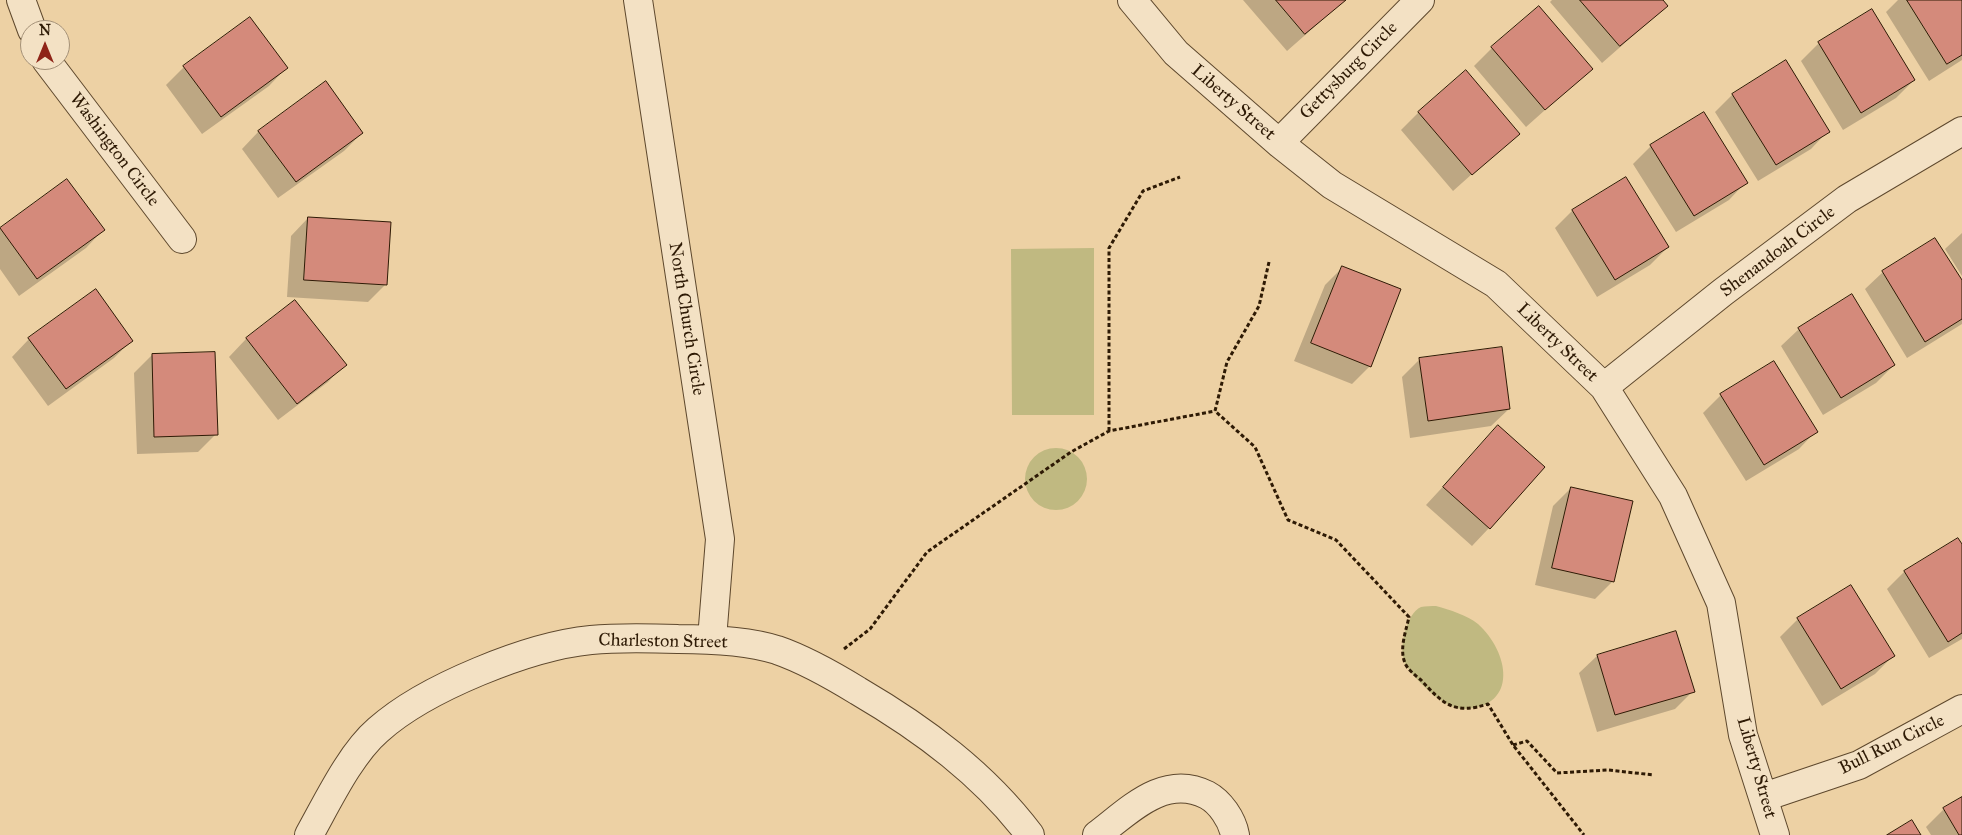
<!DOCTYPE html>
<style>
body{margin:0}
#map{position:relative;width:1962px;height:835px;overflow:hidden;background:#edd1a4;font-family:"IM FELL Great Primer",serif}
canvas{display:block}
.north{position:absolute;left:20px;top:20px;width:50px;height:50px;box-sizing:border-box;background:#f3e1c4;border:1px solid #a49178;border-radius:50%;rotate:0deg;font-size:14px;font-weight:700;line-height:20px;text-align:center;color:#2e1a05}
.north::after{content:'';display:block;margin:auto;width:18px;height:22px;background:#8f2418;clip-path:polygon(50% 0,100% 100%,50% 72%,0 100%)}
</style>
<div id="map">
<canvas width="1962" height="835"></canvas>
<div class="north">N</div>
</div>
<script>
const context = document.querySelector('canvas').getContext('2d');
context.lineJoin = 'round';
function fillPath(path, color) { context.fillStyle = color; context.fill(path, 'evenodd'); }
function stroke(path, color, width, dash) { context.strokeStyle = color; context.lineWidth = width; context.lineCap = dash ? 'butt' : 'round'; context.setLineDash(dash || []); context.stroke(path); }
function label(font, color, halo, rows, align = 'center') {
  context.font = font + ' "IM FELL Great Primer",serif'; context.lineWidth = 4; context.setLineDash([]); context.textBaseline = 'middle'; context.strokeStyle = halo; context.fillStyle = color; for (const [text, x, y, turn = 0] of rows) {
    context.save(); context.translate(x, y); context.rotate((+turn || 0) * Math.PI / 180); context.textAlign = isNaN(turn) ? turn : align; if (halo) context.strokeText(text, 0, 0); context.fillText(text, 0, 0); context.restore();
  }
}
const green = new Path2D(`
 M1094,248V415H1012L1011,249Z
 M1025 479a31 31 0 1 1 62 0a31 31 0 1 1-62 0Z
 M1436,606C1450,610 1467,615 1478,624C1509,652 1519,706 1465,709C1445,710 1416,681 1406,665C1397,652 1406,613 1421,607C1425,606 1432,606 1436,606Z`);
const shadow = new Path2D(`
 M1243,0H1345L1287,51Z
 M1552,0H1662L1667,6L1602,63L1550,2Z
 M1898,0H1962V60L1929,81L1886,12Z
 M1871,11L1914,80L1896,98L1843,130L1801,61L1819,43Z
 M1492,48L1591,69L1526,127L1474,66Z
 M184,67L286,68L269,86L202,134L166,85Z
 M1733,94L1828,131L1811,149L1758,181L1715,112Z
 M1419,112L1518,133L1453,191L1401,130Z
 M259,131L362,133L344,151L278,198L242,149Z
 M1651,146L1746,182L1729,200L1676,232L1633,164Z
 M67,181L103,230L86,248L19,296L0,269V229Z
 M1572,211L1668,247L1650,265L1597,297L1555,228Z
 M308,218L386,284L368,302L287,297L291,236Z
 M1962,233V276L1945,249Z
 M1342,268L1370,366L1352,384L1294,361L1325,285Z
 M1883,272L1962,283V324L1907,358L1865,289Z
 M295,301L345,364L328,382L278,420L229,357L246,339Z
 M1799,329L1894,365L1876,383L1823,415L1781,346Z
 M29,339L132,340L114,358L48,406L12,357Z
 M152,355L216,434L198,452L137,454L134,373Z
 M1420,359L1509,409L1491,426L1410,438L1402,377Z
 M1721,395L1816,431L1799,449L1746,481L1703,413Z
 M1498,427L1489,528L1472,546L1426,505Z
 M1571,488L1613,581L1595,599L1535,585L1553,506Z
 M1962,546V639L1929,658L1887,589L1904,572Z
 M1798,619L1893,656L1875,674L1822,706L1780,637Z
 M1676,633L1693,691L1675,709L1597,732L1579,673L1597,656Z
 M1962,798V835H1931L1926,827L1944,809Z`);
const building = new Path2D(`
 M1276,0H1346L1305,34Z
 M1580,0H1663L1668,6L1620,46Z
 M1907,0H1962V55L1947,64Z
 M1539,6L1593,69L1545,110L1491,47Z
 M1872,9L1915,80L1861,113L1818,42Z
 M250,17L288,68L221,117L183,66Z
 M1786,60L1830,132L1776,165L1732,94Z
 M1466,70L1520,134L1472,175L1418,112Z
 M326,81L363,133L296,182L258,131Z
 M1704,112L1748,183L1694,216L1650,145Z
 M1626,177L1669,247L1615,280L1572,210Z
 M67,179L105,230L37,279L0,228Z
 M308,217L391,222L387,285L304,280Z
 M1935,238L1962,280V319L1925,342L1882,271Z
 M1342,266L1401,289L1371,367L1311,343Z
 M96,289L133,341L66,389L28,338Z
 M1852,294L1895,365L1841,398L1798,328Z
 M295,300L347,365L297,404L246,338Z
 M1502,347L1510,409L1428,421L1419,358Z
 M215,352L218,435L154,437L152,354Z
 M1774,361L1818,432L1764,465L1720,394Z
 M1498,425L1545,467L1490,529L1443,487Z
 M1571,487L1633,501L1614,582L1552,568Z
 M1958,538L1962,544V633L1948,642L1904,571Z
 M1851,585L1895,656L1841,689L1797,618Z
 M1676,631L1695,692L1615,715L1597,655Z
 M1962,797V835H1959L1943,808Z
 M1912,820L1921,835H1887Z`);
const path = new Path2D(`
 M1269,262L1259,306L1227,362L1215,411L1255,447L1288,520L1336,540L1409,617C1406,631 1399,649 1405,663C1407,669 1416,676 1421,680C1443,704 1454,715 1488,704L1513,745L1584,835
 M1109,431V248L1143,191L1180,177
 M844,649L870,629L927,552L1071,452L1109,431L1215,411
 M1513,745L1527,741L1557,773L1608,770L1654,775`);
const street = new Path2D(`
 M21,0L32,30
 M638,0L720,539L712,639
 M1132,0L1176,53L1279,143L1332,185L1496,284L1604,387L1673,496L1721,603L1743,735L1775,835
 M46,60L182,239
 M1279,143L1420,0
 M1604,387L1723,292L1847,199L1962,131
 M1764,797L1859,765L1962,709
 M309,835C327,803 350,754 378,730C425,688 529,646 591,640C620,637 649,638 678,639C709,639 748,641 777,650C806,660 832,675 858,691C923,729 984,774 1030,835
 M1097,835C1129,811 1164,773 1207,795C1220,802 1232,819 1235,835`);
const streetNames = [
 ["Gettysburg Circle",1349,71,-45],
 ["Liberty Street",1233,103,41],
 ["Washington Circle",114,150,53],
 ["Shenandoah Circle",1778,252,-37],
 ["North Church Circle",686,319,81],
 ["Liberty Street",1557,343,44],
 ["Charleston Street",663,642,1],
 ["Bull Run Circle",1892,745,-26],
 ["Liberty Street",1756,768,74]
];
fillPath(green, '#c0b981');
fillPath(shadow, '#0003');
fillPath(building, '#d48a7b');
stroke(building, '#2e1a05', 1);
stroke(street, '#5e482d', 30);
stroke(path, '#2e1a05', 3, [4, 2.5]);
stroke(street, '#f3e1c4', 28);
label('18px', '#2e1a05', '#f3e1c4', streetNames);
</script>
